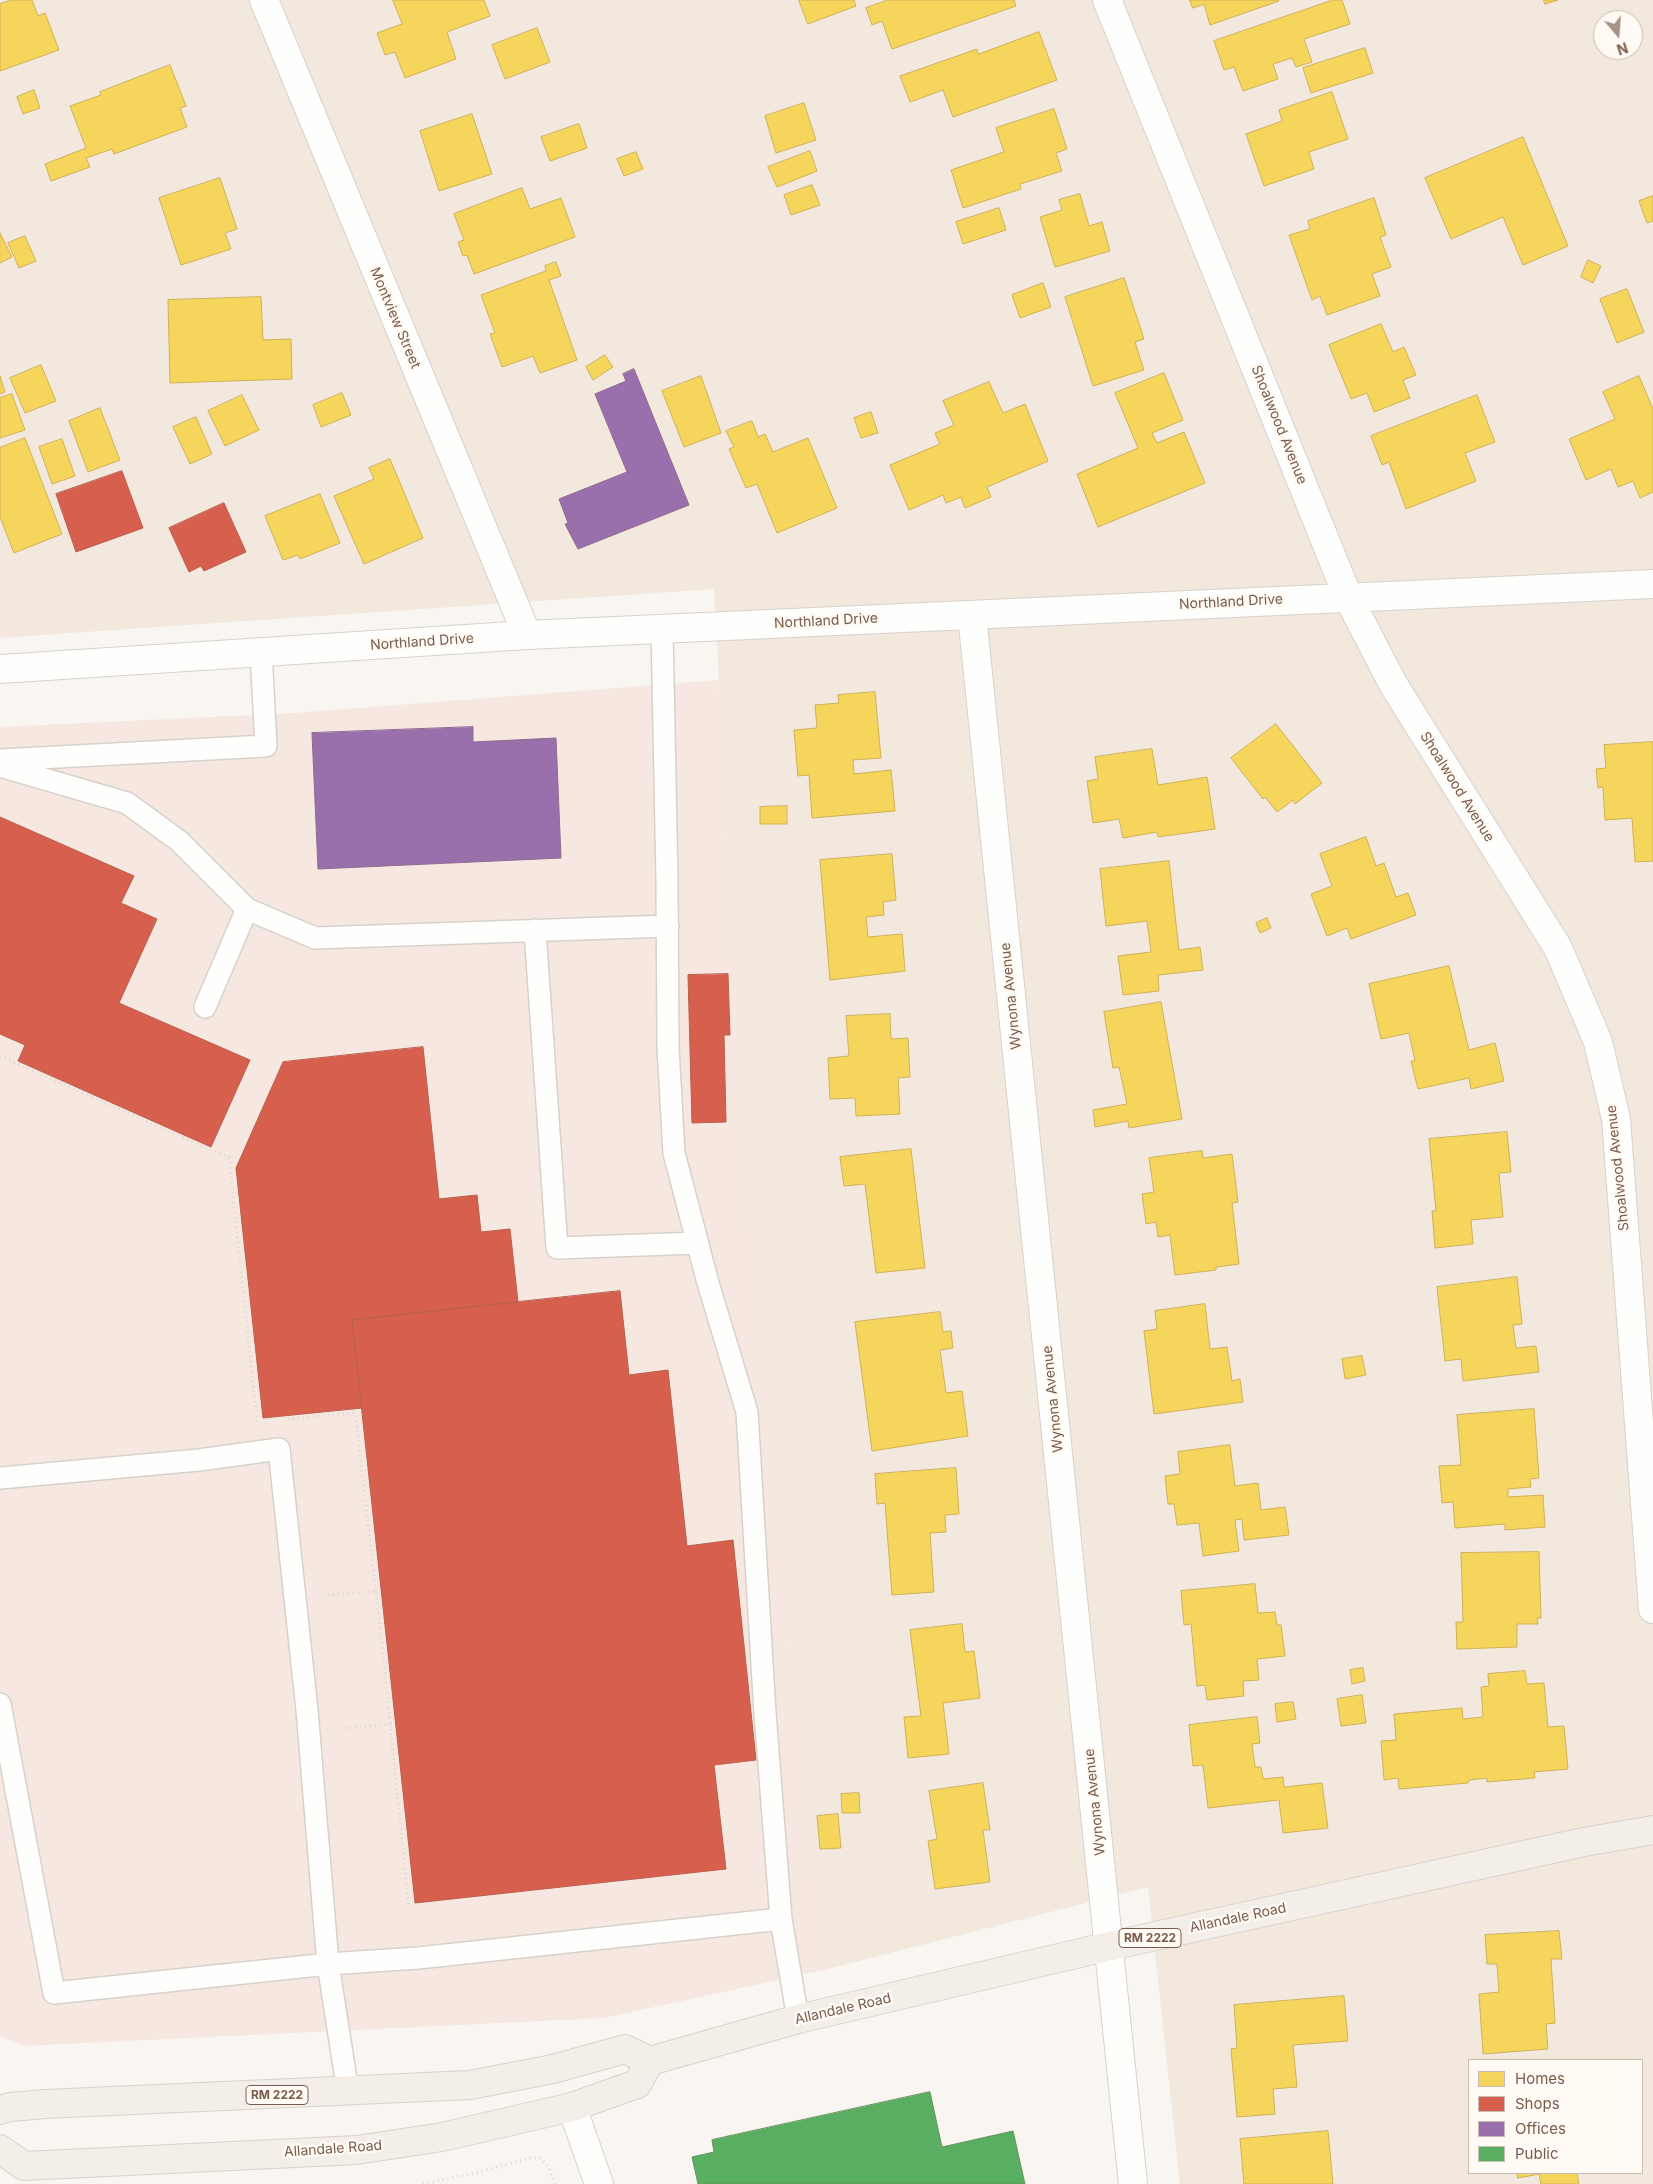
<!DOCTYPE html>
<style>
body{margin:0}
#map{position:relative;width:1653px;height:2184px;overflow:hidden;background:#f9f5f0;font-family:Inter,sans-serif}
canvas{display:block}
.legend{position:absolute;left:1468px;top:2059px;width:175px;height:115px;box-sizing:border-box;background:#fffaf3;border:1px solid #cabbb1;margin:0;padding:6px 9px;list-style:none;font-size:15px;color:#7a5c4d}
.legend li{display:flex;align-items:center;gap:10px;height:25px}
.legend b{width:25px;border:1px solid #cabbb1}
.north{position:absolute;left:1593px;top:10px;width:50px;height:50px;box-sizing:border-box;background:#fffaf3;border:1px solid #cabbb1;border-radius:50%;rotate:162deg;font-size:14px;font-weight:700;line-height:20px;text-align:center;color:#7a5c4d}
.north::after{content:'';display:block;margin:auto;width:18px;height:22px;background:#a69286;clip-path:polygon(50% 0,100% 100%,50% 72%,0 100%)}
</style>
<div id="map">
<canvas width="1653" height="2184"></canvas>
<ul class="legend">
<li><b style="height:14px;background:#f6d55c"></b>Homes</li>
<li><b style="height:14px;background:#d6604d"></b>Shops</li>
<li><b style="height:14px;background:#9970ab"></b>Offices</li>
<li><b style="height:14px;background:#5aae61"></b>Public</li>
</ul>
<div class="north">N</div>
</div>
<script>
const context = document.querySelector('canvas').getContext('2d');
context.lineJoin = 'round';
function fillPath(path, color) { context.fillStyle = color; context.fill(path, 'evenodd'); }
function stroke(path, color, width, dash) { context.strokeStyle = color; context.lineWidth = width; context.lineCap = dash ? 'butt' : 'round'; context.setLineDash(dash || []); context.stroke(path); }
function label(font, color, halo, rows, align = 'center') {
  context.font = font + ' Inter,sans-serif'; context.lineWidth = 5; context.setLineDash([]); context.textBaseline = 'middle'; context.strokeStyle = halo; context.fillStyle = color; for (const [text, x, y, turn = 0] of rows) {
    context.save(); context.translate(x, y); context.rotate((+turn || 0) * Math.PI / 180); context.textAlign = isNaN(turn) ? turn : align; if (halo) context.strokeText(text, 0, 0); context.fillText(text, 0, 0); context.restore();
  }
}
const residential = new Path2D(`
 M0,0H1653V2184H1180L1148,1887L824,1970L749,1217L714,589L12,637L0,600ZM1603,20H1633V50H1603ZM1469,2060H1642V2173H1469Z`);
const commercial = new Path2D(`
 M0,600L12,637L0,638Z
 M719,680L749,1217L824,1970L604,2018L23,2046L0,2036V727L294,713Z`);
const homes = new Path2D(`
 M12,0H32L38,16L45,13L59,50L0,71V4Z
 M393,0H484L490,16L447,32L456,59L405,78L395,52L385,55L377,33L402,24Z
 M799,0H854L856,6L808,24Z
 M888,0H1014L1016,6L892,49L882,21L872,25L866,8Z
 M1190,0H1278L1279,1L1210,25L1204,4L1193,8Z
 M1333,0H1342L1350,24L1304,39L1312,62L1296,67L1292,58L1273,64L1278,79L1243,91L1234,67L1224,70L1214,41Z
 M1544,0H1558L1545,4Z
 M537,28L550,62L505,79L492,45Z
 M1039,32L1057,80L953,117L943,90L910,102L900,76L977,49L978,54Z
 M1365,48L1373,73L1311,93L1303,68Z
 M170,65L186,106L180,108L187,127L114,154L112,149L86,158L90,167L51,181L45,164L86,148L70,106L101,95L100,92Z
 M34,90L40,108L23,114L17,97Z
 M1332,92L1348,139L1309,152L1314,169L1264,186L1246,134L1282,121L1279,110Z
 M804,103L816,140L776,153L765,116Z
 M1054,109L1067,149L1056,153L1062,171L1020,184L1021,189L963,208L951,170L1004,152L996,128Z
 M472,114L492,174L439,191L420,131Z
 M579,124L587,148L550,161L541,137Z
 M1523,137L1568,246L1523,265L1503,217L1451,239L1425,178Z
 M810,151L817,171L777,187L768,167Z
 M636,152L643,169L624,176L617,159Z
 M220,178L237,229L225,233L231,249L181,265L159,198Z
 M812,185L820,205L791,215L784,195Z
 M522,188L530,209L561,198L575,237L474,274L467,255L463,256L458,242L464,240L454,214Z
 M1080,194L1089,226L1102,222L1110,251L1055,267L1040,217L1062,210L1059,200Z
 M1653,196V221L1647,223L1639,201Z
 M1374,198L1386,235L1380,237L1391,267L1372,274L1380,296L1327,315L1320,296L1312,300L1289,235L1310,229L1308,221Z
 M999,208L1006,230L963,244L956,222Z
 M0,233L12,257L0,263Z
 M25,236L36,261L19,268L8,243Z
 M1588,260L1601,266L1593,283L1581,277Z
 M556,262L561,276L549,280L577,360L540,373L533,356L502,367L490,334L495,333L481,295L546,271L545,266Z
 M1124,278L1144,339L1135,342L1144,370L1093,386L1065,297Z
 M1043,283L1051,307L1020,318L1012,295Z
 M1627,289L1644,332L1617,343L1600,299Z
 M261,297L263,340L291,339L292,379L170,383L168,300Z
 M1381,324L1393,352L1404,347L1416,375L1403,380L1410,398L1374,412L1367,393L1351,399L1329,345Z
 M605,355L613,367L593,380L586,367Z
 M41,365L56,401L25,413L10,378Z
 M1164,373L1183,420L1152,433L1157,443L1184,432L1205,483L1098,527L1077,474L1138,448L1115,393Z
 M0,376L5,392L0,394Z
 M701,376L721,433L684,447L662,391Z
 M1639,376L1653,409V492L1640,498L1633,481L1618,487L1611,469L1586,480L1569,439L1615,419L1603,392Z
 M989,382L1003,413L1025,404L1048,461L987,487L991,497L965,508L961,497L946,503L943,495L909,510L890,465L940,444L935,433L954,425L943,401Z
 M342,393L351,415L321,427L313,405Z
 M12,394L25,430L0,438V398Z
 M242,395L259,430L225,446L208,411Z
 M1477,395L1495,442L1465,453L1476,481L1406,509L1389,462L1382,465L1371,436Z
 M100,408L120,460L88,472L69,421Z
 M871,412L878,433L861,438L854,418Z
 M196,417L212,454L190,464L173,427Z
 M752,421L758,437L765,434L773,452L808,438L837,508L777,533L757,484L746,488L729,449L734,447L726,431Z
 M25,438L62,534L14,553L0,517V448Z
 M62,439L75,476L52,484L39,447Z
 M390,459L423,538L364,564L334,496L374,479L369,468Z
 M320,494L340,543L300,559L298,555L283,560L265,516Z
 M875,692L881,758L853,760L854,774L891,770L895,811L812,818L809,775L798,776L794,730L817,728L815,705L839,703L838,695Z
 M1276,724L1322,783L1295,804L1293,800L1277,812L1265,797L1263,799L1231,758Z
 M1653,742V861L1635,862L1632,818L1605,820L1603,787L1598,788L1596,769L1606,768L1604,745Z
 M1152,749L1158,785L1207,777L1215,829L1158,837L1157,832L1123,838L1119,819L1093,823L1087,781L1098,779L1095,757Z
 M787,806V824H760V807Z
 M1366,837L1376,866L1384,863L1396,897L1408,893L1416,915L1351,939L1347,928L1327,936L1311,894L1332,886L1320,854Z
 M892,854L896,900L883,902L884,915L866,917L868,937L902,934L905,971L830,980L820,860Z
 M1169,861L1179,950L1200,947L1203,970L1158,975L1159,991L1123,995L1118,956L1151,952L1147,921L1106,926L1100,869Z
 M1267,918L1271,928L1260,933L1256,923Z
 M1449,966L1469,1050L1495,1043L1504,1081L1471,1089L1469,1078L1418,1089L1411,1061H1415L1409,1033L1381,1039L1369,984Z
 M1161,1002L1182,1119L1129,1128L1128,1121L1095,1127L1093,1110L1127,1104L1119,1067L1113,1068L1104,1012Z
 M890,1014L891,1039L908,1038L910,1077L898,1078L900,1114L856,1116L855,1098L830,1099L828,1058L849,1056L846,1016Z
 M1507,1132L1511,1172L1499,1173L1503,1217L1471,1220L1473,1244L1435,1248L1432,1211H1436L1429,1139Z
 M911,1149L925,1268L876,1273L865,1184L844,1186L840,1157Z
 M1202,1151L1203,1158L1232,1154L1238,1202L1232,1203L1239,1264L1216,1267V1270L1175,1275L1170,1235L1158,1237L1156,1222L1146,1224L1142,1194L1154,1192L1149,1158Z
 M1517,1277L1522,1324L1513,1325L1516,1348L1536,1346L1539,1372L1463,1381L1461,1359L1445,1361L1437,1287Z
 M1205,1304L1210,1349L1227,1347L1232,1381L1240,1379L1243,1402L1154,1414L1144,1331L1157,1329L1155,1311Z
 M940,1312L943,1332L951,1331L953,1348L940,1350L946,1393L962,1391L968,1436L872,1451L855,1322Z
 M1362,1356L1366,1375L1345,1379L1342,1359Z
 M1534,1409L1539,1478L1530,1479L1531,1487L1508,1489V1497L1543,1495L1545,1527L1505,1530V1524L1455,1528L1453,1502L1442,1503L1439,1466L1461,1465L1457,1415Z
 M1230,1445L1235,1486L1258,1483L1261,1510L1285,1507L1289,1535L1244,1540L1242,1519L1235,1520L1239,1551L1203,1556L1199,1523L1177,1525L1174,1504H1168L1165,1476L1180,1474L1178,1452Z
 M956,1468L959,1514L945,1515L946,1532L930,1533L934,1592L892,1595L885,1503L877,1504L875,1474Z
 M1539,1552L1541,1618H1537L1538,1624H1517V1647L1457,1649L1456,1622H1463L1461,1553Z
 M1255,1584L1258,1613L1275,1612L1277,1625H1281L1285,1656L1257,1659L1259,1680L1243,1681L1244,1696L1207,1700L1205,1685L1197,1686L1191,1624L1184,1625L1181,1591Z
 M962,1624L965,1652L974,1651L980,1698L943,1703L949,1754L908,1758L904,1717L921,1716L910,1630Z
 M1363,1668L1365,1681L1352,1684L1350,1670Z
 M1525,1671L1527,1684L1544,1683L1548,1727L1564,1726L1568,1769L1534,1772L1535,1778L1487,1782V1778L1469,1780L1468,1783L1399,1789L1398,1778L1384,1780L1381,1741L1396,1740L1394,1714L1462,1708L1463,1719L1483,1717L1481,1687L1489,1686L1488,1674Z
 M1362,1695L1366,1723L1341,1726L1337,1699Z
 M1293,1702L1296,1719L1277,1722L1275,1704Z
 M1257,1717L1260,1743L1252,1744L1255,1767H1261L1263,1779L1283,1777L1284,1787L1322,1783L1328,1828L1283,1833L1279,1800L1208,1808L1203,1765L1193,1766L1189,1725Z
 M983,1783L990,1830H983L990,1882L935,1889L928,1841L937,1839L929,1791Z
 M859,1793L860,1813H842L841,1794Z
 M838,1814L841,1848L820,1849L817,1816Z
 M1559,1931L1562,1959H1551L1555,2023L1546,2024L1548,2049L1483,2054L1479,1994L1499,1992L1497,1964H1487L1485,1935Z
 M1344,1996L1348,2041L1293,2045L1297,2087L1273,2089L1275,2114L1237,2117L1231,2049L1237,2048L1234,2005Z
 M1328,2131L1333,2184H1244L1240,2139Z
 M1517,2173H1577L1579,2184H1541L1539,2174L1518,2178Z`);
const shops = new Path2D(`
 M122,471L143,528L76,552L56,494Z
 M224,503L246,552L204,571L201,566L189,572L169,528Z
 M0,817L134,876L121,903L157,919L119,1003L250,1060L211,1147L18,1061L25,1045L0,1034Z
 M728,974L730,1035H724L726,1122L692,1123L688,975Z
 M423,1047L439,1199L477,1195L481,1232L510,1229L518,1302L352,1320L362,1408L263,1418L236,1168L283,1062Z
 M620,1291L629,1375L668,1370L687,1546L733,1540L756,1760L714,1765L726,1869L415,1903L352,1320Z`);
const offices = new Path2D(`
 M634,369L689,505L578,549L565,524L568,523L559,499L627,472L595,394L626,381L623,374Z
 M473,727V742L556,738L561,858L318,869L312,733Z`);
const public = new Path2D(`
 M930,2092L942,2147L1013,2131L1025,2184H698L692,2157L714,2152L712,2140Z`);
const path = new Path2D(`
 M0,1056L229,1158L257,1422
 M288,1419L355,1413L376,1591
 M328,1595L376,1591L390,1724
 M345,1728L390,1724L409,1907
 M423,2184L475,2173L530,2158H540L548,2166L555,2184`);
const service = new Path2D(`
 M662,629L667,879L668,1048L674,1153L708,1283L747,1412L765,1713L781,1919
 M0,760L266,746L261,652
 M0,766L127,803L179,841L247,909L315,938L668,926
 M535,930L557,1248L697,1243
 M205,1007L247,909
 M0,1478L199,1460L279,1449L307,1710L328,1964L348,2092
 M0,1704L54,1993L328,1964L418,1958L781,1919L798,2019`);
const minor = new Path2D(`
 M264,0L527,635
 M1107,0L1348,597L1393,684L1558,948L1598,1042L1616,1119L1653,1609
 M972,615L1133,2184
 M0,669L527,635L1653,584`);
const tertiary = new Path2D(`
 M572,2107L599,2184`);
const primary = new Path2D(`
 M0,2110L10,2107L45,2104L470,2085L553,2069L625,2049L650,2061L798,2019L1110,1946L1584,1842L1653,1830
 M0,2149L24,2166L357,2150L442,2137L572,2107L637,2084L650,2061`);
const shields = [
 [1150,1938,62],
 [277,2095,62]
];
const shieldNames = [
 ["RM 2222",1150,1938],
 ["RM 2222",277,2095]
];
const streetNames = [
 ["Montview Street",395,318,67],
 ["Shoalwood Avenue",1279,425,68],
 ["Northland Drive",1231,602,-3],
 ["Northland Drive",826,621,-3],
 ["Northland Drive",422,642,-4],
 ["Shoalwood Avenue",1457,787,58],
 ["Wynona Avenue",1011,996,-96],
 ["Shoalwood Avenue",1618,1168,-96],
 ["Wynona Avenue",1053,1399,-96],
 ["Wynona Avenue",1095,1802,-96],
 ["Allandale Road",1238,1918,-12],
 ["Allandale Road",843,2009,-13],
 ["Allandale Road",333,2149,-4]
];
fillPath(residential, '#f2e8de');
fillPath(commercial, '#f6e8e1');
fillPath(homes, '#f6d55c');
stroke(homes, '#d1b158', 1);
fillPath(shops, '#d6604d');
stroke(shops, '#ba5f4d', 1);
fillPath(offices, '#9970ab');
stroke(offices, '#906a8f', 1);
fillPath(public, '#5aae61');
stroke(public, '#64955b', 1);
stroke(service, '#d7d1cb', 24);
stroke(minor, '#d7d1cb', 30);
stroke(tertiary, '#d7d1cb', 30);
stroke(primary, '#dad1cc', 30);
stroke(path, '#dcd5d0', 3, [1, 4]);
stroke(service, '#fefefd', 21);
stroke(minor, '#fefefd', 28);
stroke(tertiary, '#fefefd', 28);
stroke(primary, '#f3eee8', 28);
for (const [x, y, w] of shields) { const box = new Path2D(); box.roundRect(x - w / 2, y - 9.5, w, 19, 4); context.fillStyle = '#fffaf3'; context.fill(box); stroke(box, '#7a5c4d', 1); }
label('bold 12px', '#7a5c4d', null, shieldNames);
label('14px', '#7a5c4d', '#fffaf3', streetNames);
</script>
